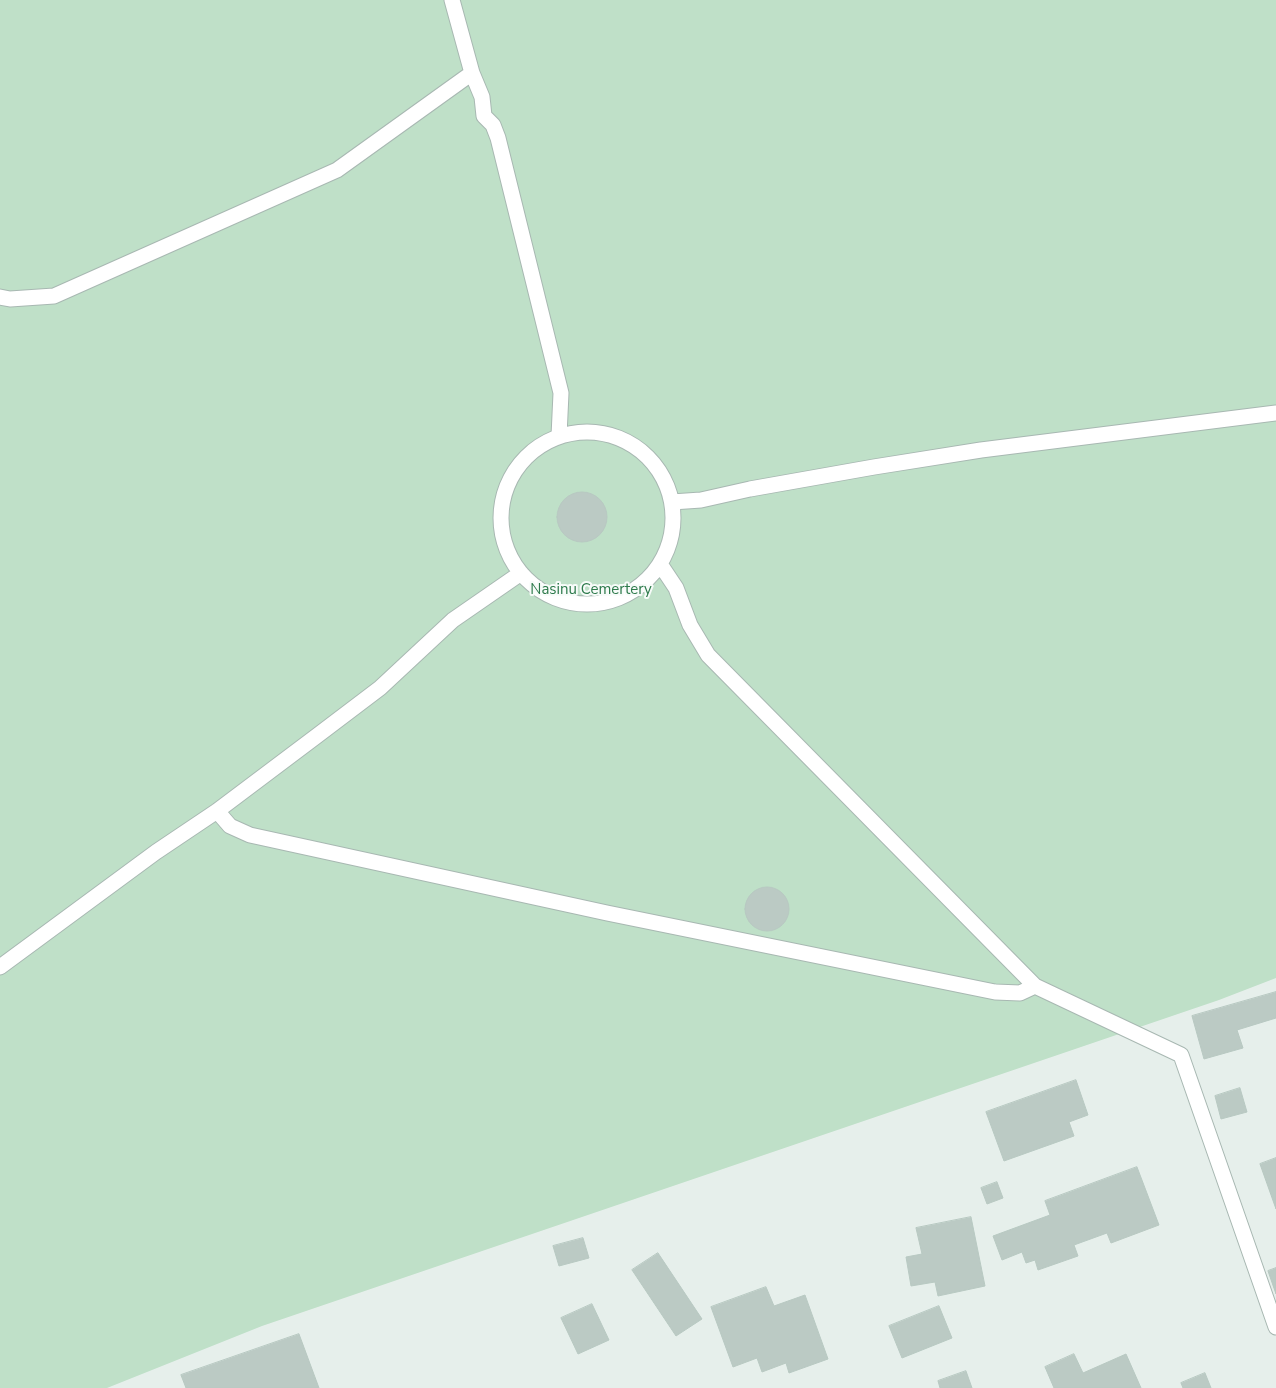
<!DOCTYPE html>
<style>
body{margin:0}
canvas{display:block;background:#e6efeb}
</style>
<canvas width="1276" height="1388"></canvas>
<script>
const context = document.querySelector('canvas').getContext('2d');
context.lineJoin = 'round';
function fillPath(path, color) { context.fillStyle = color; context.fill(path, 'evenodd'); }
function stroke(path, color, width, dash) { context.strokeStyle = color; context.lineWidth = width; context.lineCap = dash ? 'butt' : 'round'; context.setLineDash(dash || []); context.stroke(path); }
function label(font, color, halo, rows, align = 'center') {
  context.font = font + ' "Nunito Sans",sans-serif'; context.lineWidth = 4; context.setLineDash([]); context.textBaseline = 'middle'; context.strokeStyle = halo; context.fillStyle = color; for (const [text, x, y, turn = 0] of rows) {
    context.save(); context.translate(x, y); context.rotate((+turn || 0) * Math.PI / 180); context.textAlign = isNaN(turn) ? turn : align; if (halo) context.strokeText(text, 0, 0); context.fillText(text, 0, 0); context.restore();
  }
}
const green = new Path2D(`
 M0,0H1276V978L1219,1000L262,1326L107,1388H0Z`);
const building = new Path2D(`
 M557 517a25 25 0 1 1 50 0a25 25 0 1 1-50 0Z
 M745 909a22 22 0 1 1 44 0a22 22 0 1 1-44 0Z
 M1276,992V1018L1237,1030L1243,1048L1204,1059L1192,1016Z
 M1076,1080L1088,1115L1069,1122L1074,1136L1004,1161L986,1112Z
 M1240,1088L1247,1112L1221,1119L1215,1096Z
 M1276,1158V1209L1260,1164Z
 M1137,1167L1159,1225L1111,1243L1107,1233L1074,1245L1078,1256L1038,1270L1035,1260L1026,1263L1022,1252L1002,1260L993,1236L1050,1215L1045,1201Z
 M997,1182L1003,1198L987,1204L981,1188Z
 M971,1217L985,1286L938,1296L935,1282L911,1286L906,1257L922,1254L916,1228Z
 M583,1238L589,1258L559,1266L553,1246Z
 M658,1253L702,1319L676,1336L632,1270Z
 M1276,1268V1294L1268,1271Z
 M766,1287L774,1306L805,1295L828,1359L789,1373L786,1363L762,1372L757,1358L733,1367L711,1307Z
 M592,1304L609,1340L578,1354L561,1318Z
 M939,1306L952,1338L902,1358L889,1326Z
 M299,1334L319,1388H186L181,1375Z
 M1074,1354L1083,1373L1126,1354L1141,1388H1054L1045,1367Z
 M966,1371L972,1388H940L938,1381Z
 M1205,1373L1211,1388H1183L1181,1383Z`);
const minor = new Path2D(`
 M452,0L472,73L482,97L484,116L493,125L498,138L561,393L559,436
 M0,297L10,299L54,296L337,170L472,73
 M501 518a86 86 0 1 1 172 0a86 86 0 1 1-172 0Z
 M672,502L701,500L750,489L874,467L981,450L1276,413
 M660,564L676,588L690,625L708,655L1035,986L1181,1055L1276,1327
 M217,811L230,826L250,835L607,913L995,992L1020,993L1035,986
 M0,967L156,852L217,811L318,735L380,688L453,620L521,573`);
const parkNames = [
 ["Nasinu Cemertery",591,590]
];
fillPath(green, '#bfe0c8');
fillPath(building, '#bbcac4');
stroke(building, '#b8c9c2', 1);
stroke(minor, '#a8b8b2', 17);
stroke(minor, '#fff', 15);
label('15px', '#2d7a4b', '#f7fbf9', parkNames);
</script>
